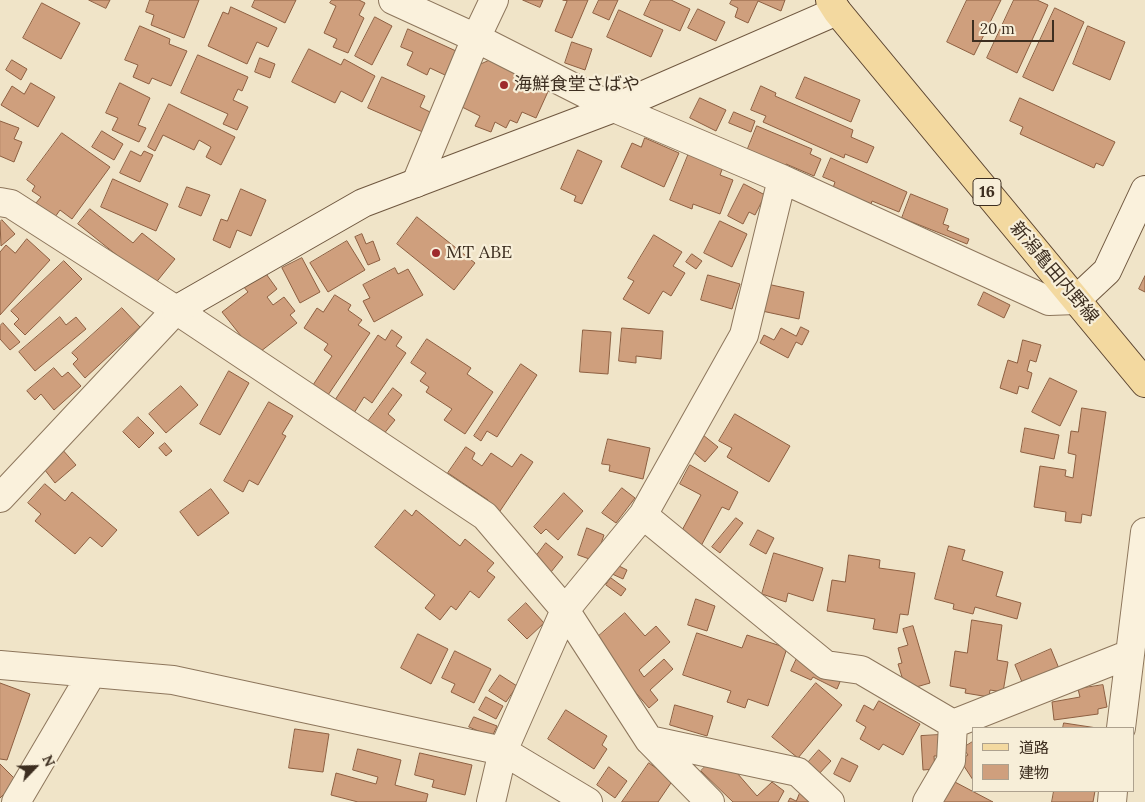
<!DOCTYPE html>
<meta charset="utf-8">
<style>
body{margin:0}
#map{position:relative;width:1145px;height:802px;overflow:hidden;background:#f0e4c8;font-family:Lora,"Noto Sans JP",serif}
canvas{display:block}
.legend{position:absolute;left:972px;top:727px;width:162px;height:65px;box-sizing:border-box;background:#f7eed8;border:1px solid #ada18e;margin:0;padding:6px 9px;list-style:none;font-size:15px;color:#3d2e20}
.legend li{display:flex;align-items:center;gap:10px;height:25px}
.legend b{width:25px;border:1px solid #ada18e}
.north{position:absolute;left:10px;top:742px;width:50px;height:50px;-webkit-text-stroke:4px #f7eed8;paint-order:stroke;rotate:66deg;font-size:14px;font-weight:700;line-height:20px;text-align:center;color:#3d2e20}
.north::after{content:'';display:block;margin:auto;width:18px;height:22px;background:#3d2e20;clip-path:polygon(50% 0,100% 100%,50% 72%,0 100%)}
.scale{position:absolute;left:972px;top:20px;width:82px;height:22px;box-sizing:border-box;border:2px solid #3d2e20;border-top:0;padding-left:6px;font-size:15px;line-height:18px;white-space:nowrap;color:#3d2e20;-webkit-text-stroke:4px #f7eed8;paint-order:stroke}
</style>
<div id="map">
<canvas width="1145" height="802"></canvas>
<ul class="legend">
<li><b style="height:6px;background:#f3d9a0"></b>道路</li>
<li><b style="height:14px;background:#cf9f7d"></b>建物</li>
</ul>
<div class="north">N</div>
<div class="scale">20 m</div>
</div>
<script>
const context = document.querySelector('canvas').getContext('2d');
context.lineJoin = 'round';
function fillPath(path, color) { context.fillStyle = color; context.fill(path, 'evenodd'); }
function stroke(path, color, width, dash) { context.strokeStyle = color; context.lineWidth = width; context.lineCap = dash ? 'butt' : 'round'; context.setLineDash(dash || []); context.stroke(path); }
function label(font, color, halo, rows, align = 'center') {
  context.font = font + ' Lora,"Noto Sans JP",serif'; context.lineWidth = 4.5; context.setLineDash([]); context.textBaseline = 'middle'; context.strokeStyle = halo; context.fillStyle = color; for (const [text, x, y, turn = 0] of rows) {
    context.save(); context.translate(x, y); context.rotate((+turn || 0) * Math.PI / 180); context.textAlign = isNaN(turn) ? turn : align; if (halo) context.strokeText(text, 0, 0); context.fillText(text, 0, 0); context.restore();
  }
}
const building = new Path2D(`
 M89,0H110L106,8Z
 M150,0H199L184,38L151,25L154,15L146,12Z
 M255,0H296L285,23L252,7Z
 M332,0H359L365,3L359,15L364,18L348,53L333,47L337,39L324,33L336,6L330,3Z
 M523,0H543L540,7Z
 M563,0H588L572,38L555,31L567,1Z
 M599,0H618L609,20L593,13Z
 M651,0H671L690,9L680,31L644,15Z
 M732,0H785L781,11L758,1L748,23L735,17L738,8L730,4Z
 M967,0H1001L974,55L947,42Z
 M1014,0H1037L1048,5L1017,73L987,58Z
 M42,3L80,23L61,59L23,38Z
 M231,7L277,28L268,47L257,42L247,64L208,46L223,12L228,14Z
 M1055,8L1084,22L1053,91L1023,77Z
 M698,9L725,22L716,41L688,28Z
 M619,10L663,30L651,57L607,37Z
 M375,17L392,26L372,65L355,56Z
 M140,26L170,39L169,44L187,51L171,86L152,78L149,84L133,77L138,65L125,60Z
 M1088,26L1125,42L1110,80L1073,64Z
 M408,29L456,51L445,75L430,68L427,75L407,65L413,52L401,47Z
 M572,42L592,49L585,70L565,63Z
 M309,49L341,65L344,59L375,76L362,102L341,91L335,103L292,82Z
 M198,55L248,77L242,91L238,89L233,100L248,107L237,130L223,124L228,114L181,93Z
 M260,58L275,64L270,78L255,72Z
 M495,58L551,85L536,118L522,112L517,123L510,120L506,128L495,122L491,132L475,126L480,116L460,106L479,65Z
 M12,60L27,69L21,80L6,70Z
 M382,77L425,96L420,107L434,114L425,133L368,108Z
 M805,77L860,100L851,122L796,98Z
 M31,83L55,97L38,127L1,105L12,86L24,94Z
 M120,83L150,98L138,125L146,128L139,142L112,130L118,118L106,113Z
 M761,86L776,93L775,96L853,130L851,137L874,147L867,163L845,154L844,158L763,122L766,116L751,110Z
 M700,98L726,110L716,131L690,118Z
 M1020,98L1115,142L1103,166L1096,163L1094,168L1020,134L1023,127L1010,121Z
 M169,104L235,137L221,165L206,157L211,147L199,140L194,150L163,135L155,151L148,147Z
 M734,112L755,121L751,132L729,123Z
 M0,121L19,128L14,139L22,142L14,162L0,156Z
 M757,126L812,149L810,154L821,159L814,176L786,164L785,167L747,151Z
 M102,131L123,144L114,160L92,147Z
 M62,133L110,167L72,219L60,210L55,217L36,203L41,197L32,191L35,186L27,180Z
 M645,138L679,153L664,187L621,167L632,143L641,147Z
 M578,150L602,161L582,204L574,201L576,196L561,189Z
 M131,151L141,156L144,151L153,155L140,182L120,173Z
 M689,153L723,167L720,175L733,180L720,214L693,204L692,209L670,200Z
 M831,158L907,192L899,212L872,201L871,204L833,188L835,182L823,177Z
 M113,179L168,204L156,231L101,207Z
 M744,184L765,195L755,215L749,212L743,224L728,216Z
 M187,187L210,195L201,216L179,207Z
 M241,189L266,200L251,236L237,230L230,248L213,240L221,219L227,221Z
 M911,194L948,209L943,224L949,226L947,230L969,239L967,244L902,218Z
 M90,209L133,243L142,233L175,259L154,285L78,224Z
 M417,217L475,263L454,290L397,244Z
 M2,220L15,234L1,246L0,222Z
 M720,221L747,234L732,267L704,253Z
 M362,234L366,244L373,241L380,260L368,265L355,237Z
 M654,235L682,252L673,266L685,273L671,296L663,291L649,314L623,299L634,281L628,278Z
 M27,239L50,260L0,315V252L6,245L15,253Z
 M347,241L365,270L328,292L310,263Z
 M692,254L702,261L696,269L686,262Z
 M302,258L320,292L300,303L282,268Z
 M64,261L82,279L25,335L14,324L19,319L11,311Z
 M395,268L398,274L408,269L423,295L374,322L363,301L370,298L363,285Z
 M264,271L277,289L267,297L273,305L284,297L295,311L290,315L297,323L256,355L222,312L248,292L243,286Z
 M708,275L740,284L732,309L701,300Z
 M1145,276V292L1139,289Z
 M767,284L804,292L799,319L762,311Z
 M984,292L1010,305L1004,318L978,305Z
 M335,295L351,305L348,310L362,320L358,325L370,333L328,395L313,385L332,356L324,350L328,344L304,328L317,308L323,312Z
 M122,308L140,327L85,378L73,364L78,359L72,353Z
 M60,317L66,325L76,317L86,329L35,371L19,352Z
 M3,323L20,342L10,350L0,339V326Z
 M801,327L809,331L802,345L796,342L788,358L760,343L764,335L774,340L781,328L796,336Z
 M622,328L663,331L661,359L636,356V363L619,361Z
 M392,330L402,337L396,346L406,353L372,403L364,397L354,413L335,400L378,335L385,340Z
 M583,330L611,332L608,374L580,372Z
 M427,339L471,368L467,374L493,392L465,434L444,420L452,409L426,392L429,387L420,381L426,373L411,363Z
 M1023,340L1041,345L1036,362L1030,360L1027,371L1032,373L1028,389L1019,386L1017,394L1000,388L1008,360L1017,363Z
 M521,364L537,375L497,437L487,431L481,441L474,436Z
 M54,368L62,377L68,372L81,386L54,410L41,394L35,400L27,391Z
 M229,371L249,383L220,435L200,424Z
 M1050,378L1077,391L1060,426L1032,412Z
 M181,386L198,405L166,433L149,414Z
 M393,388L402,395L388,414L395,420L383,435L367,423Z
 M269,402L293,416L282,434L286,436L258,485L249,480L243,492L224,481Z
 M1082,408L1106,412L1091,516L1082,514L1081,523L1065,521L1066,512L1034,507L1040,466L1066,470L1065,476L1073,478L1076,455L1068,453L1071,431L1078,432Z
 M735,414L790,446L769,482L727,457L732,448L719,441Z
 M138,417L154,433L139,448L123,432Z
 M1025,428L1059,435L1054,459L1021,452Z
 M703,435L718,447L705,462L691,450Z
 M608,439L650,448L643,479L609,471L610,465L602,464Z
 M165,443L172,451L166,456L159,448Z
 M466,447L475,453L472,459L482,466L491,453L512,467L521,454L533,462L498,514L485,505L488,500L448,473Z
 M61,448L76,465L55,483L41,465Z
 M690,465L738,492L729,510L722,507L701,546L680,534L701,495L680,484Z
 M45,484L65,501L72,492L117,530L102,547L90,537L75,554L35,521L41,514L28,503Z
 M622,488L635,498L616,523L602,513Z
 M211,489L229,513L198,536L180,512Z
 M564,493L583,511L558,540L546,529L541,534L534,527Z
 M405,510L412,516L416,510L460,546L465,539L494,563L487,571L495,577L479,598L470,591L456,610L451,606L440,620L425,608L435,595L375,547Z
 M736,518L743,523L720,553L712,547Z
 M587,528L604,535L595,561L578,555Z
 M758,530L774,538L766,554L750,545Z
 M546,543L563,557L551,572L534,559Z
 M949,546L965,550L962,560L1003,572L996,596L1021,603L1017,619L975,607L973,614L953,609L954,604L935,599Z
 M774,553L823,568L813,601L788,593L786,602L762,594Z
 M849,555L880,560L879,568L915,573L908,615L900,614L897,633L873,629L875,619L827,611L832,580L845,582Z
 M615,564L627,570L623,579L610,573Z
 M611,578L626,589L621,596L606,585Z
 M696,599L715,606L707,631L688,625Z
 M526,603L544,623L527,639L508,620Z
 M625,613L645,636L656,626L670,642L639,670L644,677L664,659L673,669L650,690L658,700L649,708L592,642Z
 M972,620L1002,625L997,660L1008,662L1003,692L990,690L989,697L965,693L966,689L950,686L955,651L967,653Z
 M913,626L930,683L906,690L898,664L902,663L898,648L908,645L903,629Z
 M697,633L742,648L747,635L787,648L768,706L748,699L745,708L727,702L731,691L683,675Z
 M418,634L448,649L431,684L401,668Z
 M1051,649L1060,671L1024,687L1015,665Z
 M455,651L491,669L474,703L451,692L455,684L442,678Z
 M798,656L842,677L837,689L813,677L811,680L791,671Z
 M500,675L517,686L506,702L489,691Z
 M0,683L30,694L7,760L0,759Z
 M816,683L842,705L798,758L772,737Z
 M1103,685L1107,707L1098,709V714L1054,720L1052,702L1080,697L1078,689Z
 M486,697L503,706L496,719L479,710Z
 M879,701L920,724L903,755L883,744L879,750L860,739L866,727L856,721L864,705L873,710Z
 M675,705L713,716L707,736L670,725Z
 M566,710L607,736L602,745L607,749L594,769L548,739Z
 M474,717L497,726L492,737L469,727Z
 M1064,723L1097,728H1063Z
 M295,729L329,734L323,772L289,768Z
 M939,735L940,756H934L935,769L923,770L921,736Z
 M974,741V780H973L960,760L968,755L963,748Z
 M358,749L401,760L395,785L428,794L426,802H358L331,795L336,773L376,784L378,777L353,770Z
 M819,750L831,761L817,776L805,766Z
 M420,753L472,765L465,795L432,787L434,780L415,775Z
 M714,758L731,766L757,796L772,782L784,791L778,802H733L701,771Z
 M842,758L858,766L850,782L834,774Z
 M649,763L673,780L658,802H622Z
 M0,764L17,781L0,798Z
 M609,767L627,781L615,798L597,785Z
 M953,781L993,802H942Z
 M1054,791H1095L1093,802H1052Z
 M800,793L817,802H788L790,798L796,801Z`);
const street = new Path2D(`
 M393,0L476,38L614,108L782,179L1049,301L1076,300
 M416,183L476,38L494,0
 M0,202L11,204L176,310L485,516L565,610L649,740L710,802
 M0,498L176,310
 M643,515L826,665L861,670L953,724L951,761L927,802
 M0,665L173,680L503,751L588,802
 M953,724L1130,654
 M1121,728L1145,532
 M649,740L798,772L830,802
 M16,802L92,673
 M491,802L503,751L565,610L643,515L744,335L782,179
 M1112,802L1113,791`);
const secondary = new Path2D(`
 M1076,300L1107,271L1145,190
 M176,310L363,203L614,108L837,11`);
const primary = new Path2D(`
 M830,0L837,11L1145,383`);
const markers = [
 [504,85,5,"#9e2a2b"],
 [436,253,5,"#9e2a2b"]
];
const shields = [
 [987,192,28]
];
const shieldNames = [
 ["16",987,192]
];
const poiNames = [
 ["海鮮食堂さばや",514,85],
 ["MT ABE",446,253]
];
const streetNames = [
 ["新潟亀田内野線",1054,273,50]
];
fillPath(building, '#cf9f7d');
stroke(building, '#8d5f41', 1);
stroke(street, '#8d765c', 30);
stroke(secondary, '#6f573f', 30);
stroke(primary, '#5b4430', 30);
stroke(street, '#faf1dc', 28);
stroke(secondary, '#faf1dc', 28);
stroke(primary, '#f3d9a0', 28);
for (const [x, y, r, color] of markers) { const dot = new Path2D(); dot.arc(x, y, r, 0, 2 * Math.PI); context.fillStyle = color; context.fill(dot); stroke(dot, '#f7eed8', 2); }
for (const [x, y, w] of shields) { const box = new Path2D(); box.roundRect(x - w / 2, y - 13.5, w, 27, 4); context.fillStyle = '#f7eed8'; context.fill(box); stroke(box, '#3d2e20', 1); }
label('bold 16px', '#3d2e20', null, shieldNames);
label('18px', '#3d2e20', '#f7eed8', poiNames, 'left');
label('18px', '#3d2e20', '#f7eed8', streetNames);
</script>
